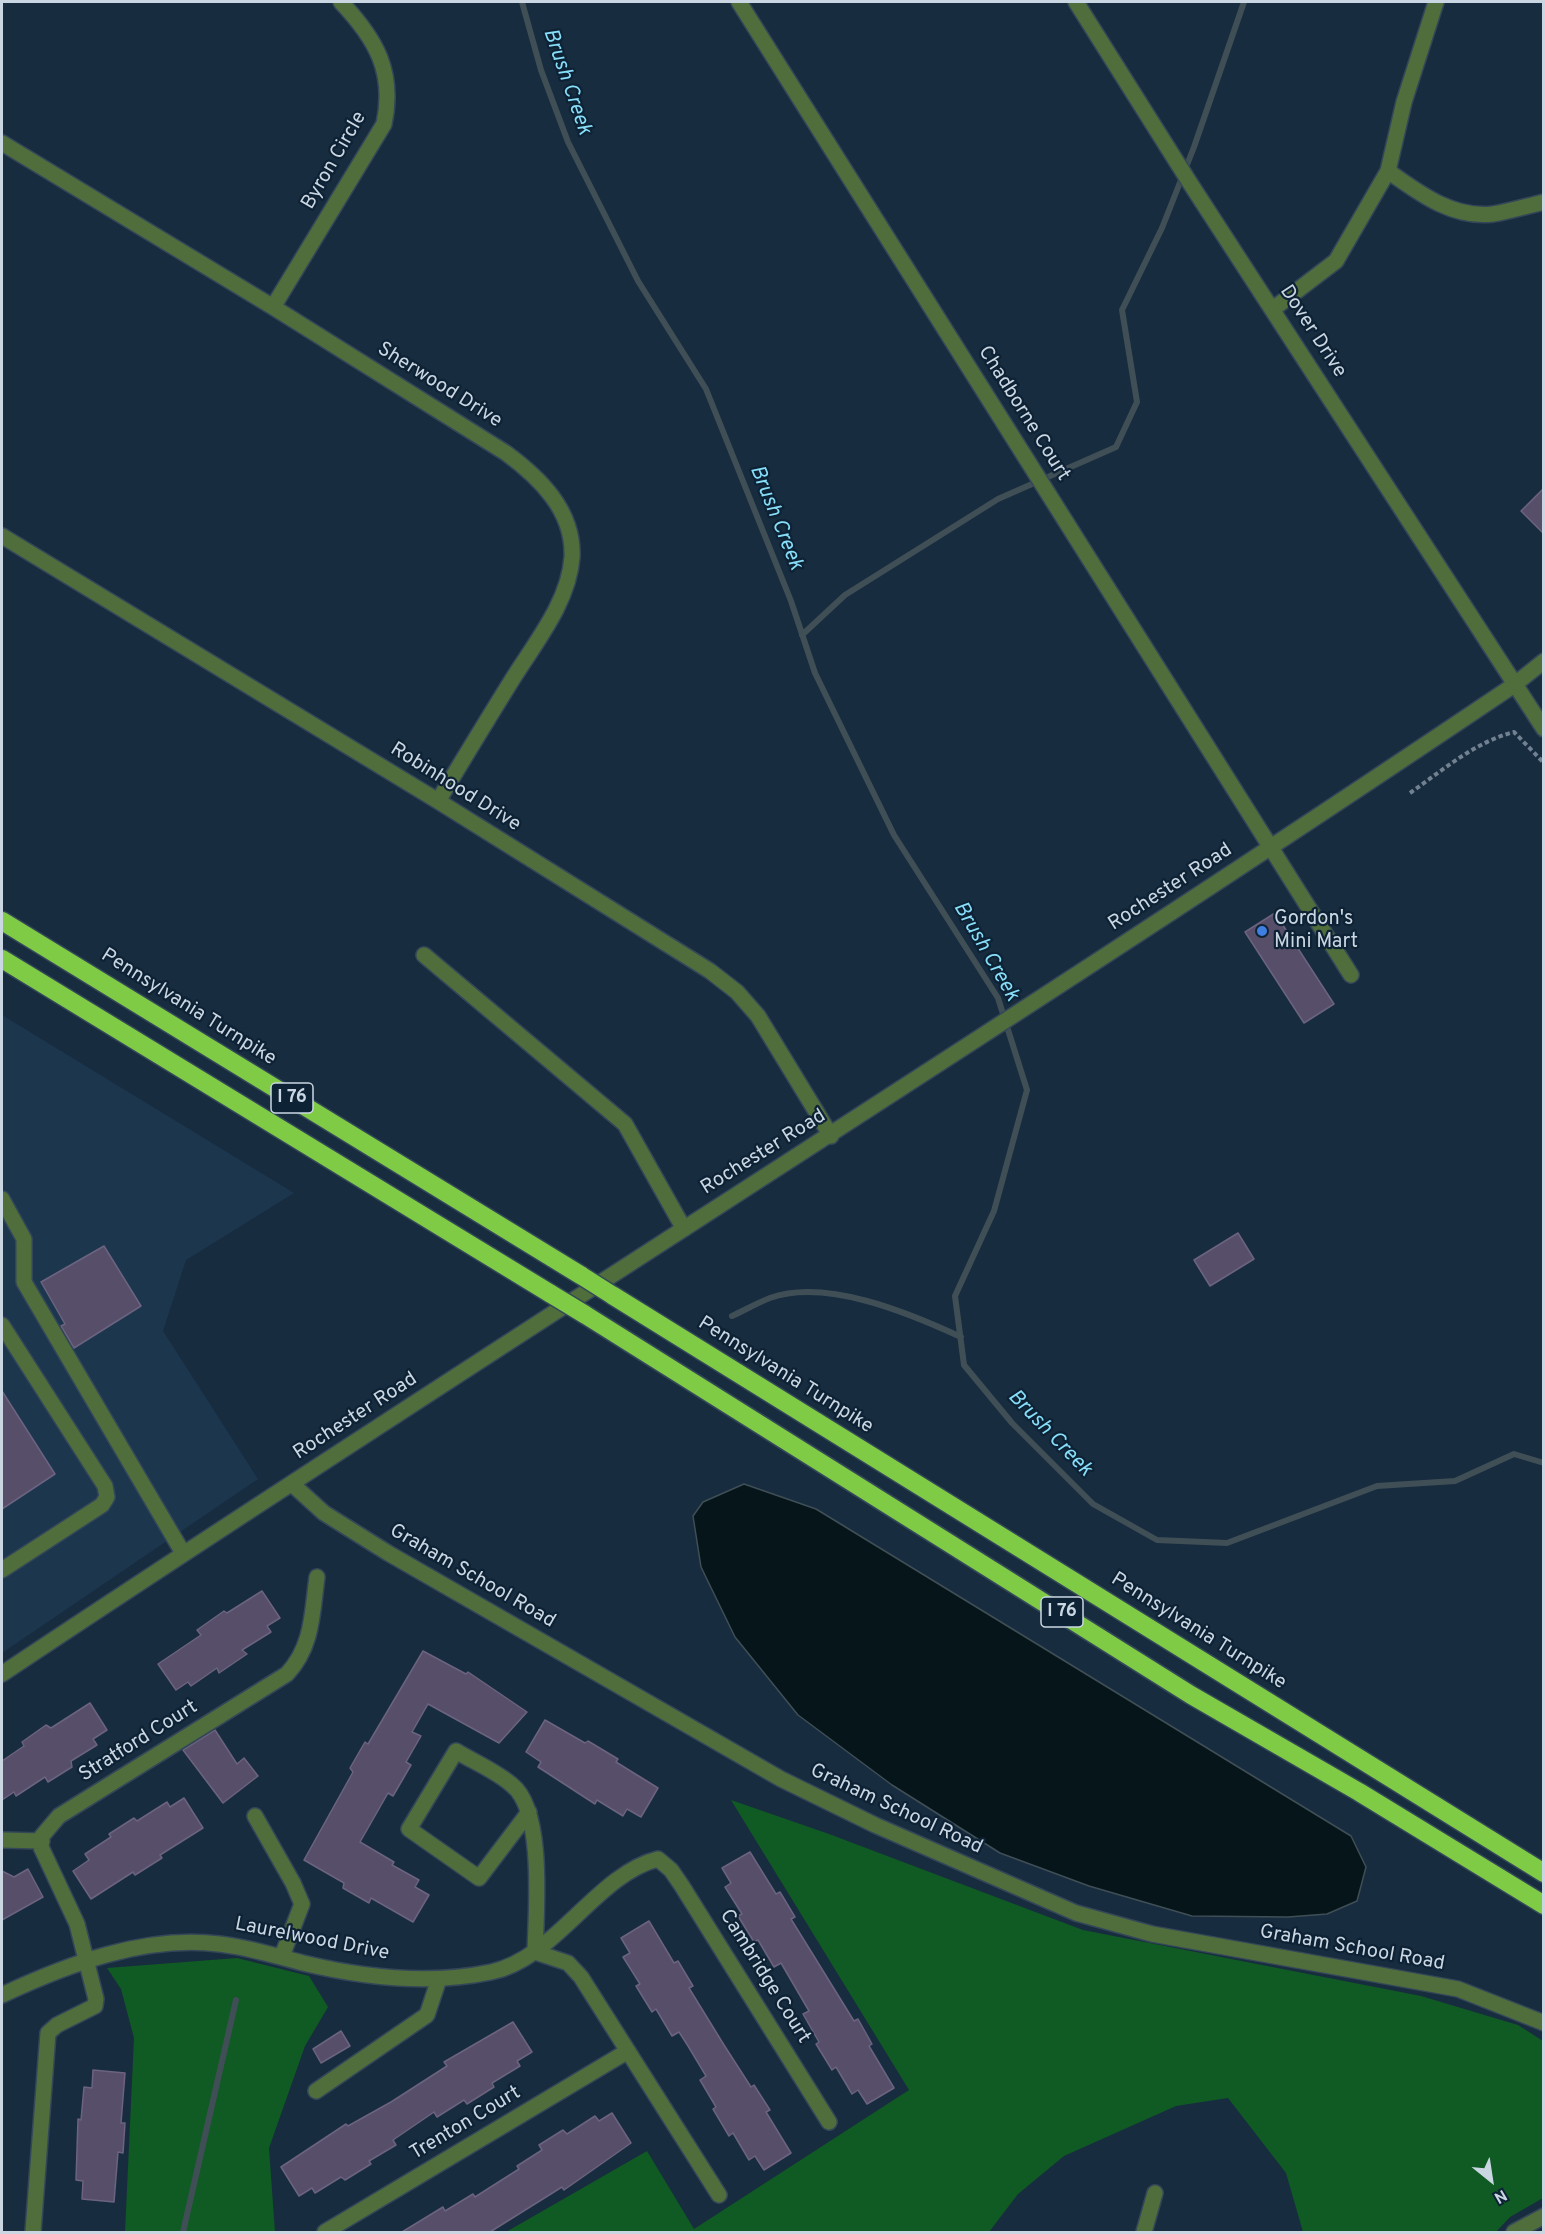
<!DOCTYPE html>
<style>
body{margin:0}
#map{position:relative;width:1545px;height:2234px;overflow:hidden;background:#182c3f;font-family:Overpass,sans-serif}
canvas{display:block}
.frame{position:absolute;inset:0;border:3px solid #cad7e3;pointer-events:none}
.north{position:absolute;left:1461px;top:2150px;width:60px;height:60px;-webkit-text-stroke:4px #0e2235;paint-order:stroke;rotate:150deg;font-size:16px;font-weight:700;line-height:24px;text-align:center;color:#cad7e3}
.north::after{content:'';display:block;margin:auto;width:21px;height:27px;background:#cad7e3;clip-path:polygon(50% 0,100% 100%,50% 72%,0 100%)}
</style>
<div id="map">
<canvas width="1545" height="2234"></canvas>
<div class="frame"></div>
<div class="north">N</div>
</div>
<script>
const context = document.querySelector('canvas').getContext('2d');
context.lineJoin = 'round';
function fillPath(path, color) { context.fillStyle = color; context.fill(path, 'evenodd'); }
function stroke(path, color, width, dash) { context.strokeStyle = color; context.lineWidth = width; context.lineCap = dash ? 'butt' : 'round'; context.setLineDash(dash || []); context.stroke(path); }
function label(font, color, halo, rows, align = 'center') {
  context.font = font + ' Overpass,sans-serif'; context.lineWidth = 4.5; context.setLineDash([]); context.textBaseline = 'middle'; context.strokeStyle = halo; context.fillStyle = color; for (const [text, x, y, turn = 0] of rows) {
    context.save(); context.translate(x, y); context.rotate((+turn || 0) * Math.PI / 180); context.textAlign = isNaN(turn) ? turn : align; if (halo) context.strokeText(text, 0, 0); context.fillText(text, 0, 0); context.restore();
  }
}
const built = new Path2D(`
 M2,1015L294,1193L186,1260L163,1331L258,1479L2,1653Z`);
const green = new Path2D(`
 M731,1800L829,1834L1083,1930L1421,1996L1518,2025L1543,2041V2198L1510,2217L1496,2232H1303L1286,2173L1228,2098L1176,2106L1064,2156L1018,2194L989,2232H506L647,2151L694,2229L909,2090Z
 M237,1958L309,1976L328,2007L305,2046L269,2148L275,2232H125L134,2038L121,1989L107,1968Z`);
const water = new Path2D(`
 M744,1484L816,1509L1351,1836L1366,1867L1357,1901L1327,1914L1288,1917L1192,1916L1089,1886L1000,1853L892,1785L798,1715L735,1637L701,1567L693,1516L703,1502Z`);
const stream = new Path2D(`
 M522,2L541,70L568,142L638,281L706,389L791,601L815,673L894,835L998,998L1027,1090L994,1211L955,1296L964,1365L1012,1423L1093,1504L1157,1540L1227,1543L1377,1486L1455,1481L1514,1454L1544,1463
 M802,635L845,595L998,499L1116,447L1137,402L1122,310L1162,228L1194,147L1244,2
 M732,1316C745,1310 757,1303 770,1298C826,1278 909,1313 961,1337
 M183,2232L236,2000`);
const building = new Path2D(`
 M1544,488V534L1521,511Z
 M1275,913L1334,1004L1304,1023L1245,932Z
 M1238,1233L1254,1259L1210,1286L1194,1260Z
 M104,1246L141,1306L74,1348L61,1326L65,1324L41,1282Z
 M2,1391L55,1474L2,1509Z
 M262,1591L280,1618L267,1626L271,1632L242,1650L247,1654L219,1673L217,1668L191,1686L188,1682L176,1690L158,1664L201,1635L197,1630L224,1611L227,1613Z
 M423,1651L466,1674L468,1672L527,1712L499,1743L428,1704L412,1732L421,1736L406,1762L411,1765L393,1796L388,1793L360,1842L394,1862L392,1865L419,1880L415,1887L429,1895L413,1922L371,1898L369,1903L343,1888L344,1883L304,1860L353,1772L350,1768L365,1742L368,1744Z
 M90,1703L107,1730L93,1739L97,1745L71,1761L72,1767L48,1782L45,1777L16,1796L14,1792L2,1800V1761L24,1746L22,1742L46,1725L51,1728Z
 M545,1720L585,1743L588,1741L618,1759L616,1762L658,1788L641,1817L627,1809L623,1816L597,1800L595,1804L538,1767L541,1762L526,1752Z
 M215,1730L237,1764L244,1758L258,1776L223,1803L183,1750Z
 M184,1798L203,1828L160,1855L162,1858L135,1875L133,1872L91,1899L73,1871L89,1860L85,1854L111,1837L109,1834L134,1818L137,1821L167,1802L170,1807Z
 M750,1852L776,1894L780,1892L795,1917L791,1919L854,2021L858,2019L872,2044L869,2046L894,2088L867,2104L858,2090L852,2094L836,2067L832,2070L816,2044L819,2042L803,2014L809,2011L781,1963L774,1967L758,1940L754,1942L738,1916L742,1914L725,1887L731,1883L722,1868Z
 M28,1869L43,1897L2,1920V1871L14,1877Z
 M649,1921L674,1963L678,1961L693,1986L689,1988L724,2045L751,2087L754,2085L770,2110L766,2112L791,2153L764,2170L755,2156L749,2160L733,2133L729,2136L713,2109L716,2107L700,2080L706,2076L688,2046L679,2032L672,2036L656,2009L652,2012L636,1986L640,1984L623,1957L630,1953L621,1938Z
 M513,2022L532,2052L517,2061L520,2066L492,2083L494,2087L467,2104L464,2100L437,2117L434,2112L393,2140L396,2145L369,2161L371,2164L345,2180L341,2177L315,2193L312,2188L299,2196L281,2167L346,2124L348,2126L391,2102L447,2066L444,2062Z
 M341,2031L350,2046L321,2063L313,2049Z
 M93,2070L125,2073L121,2123H125L123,2153L118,2152L114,2202L82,2199L83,2181L76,2180L78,2119L81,2120L84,2087L92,2088Z
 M612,2113L631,2143L564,2190L562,2187L490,2232H402L443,2207L445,2211L473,2194L475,2197L519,2169L517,2166L542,2150L539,2145L563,2130L567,2134L595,2116L599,2121Z`);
const path = new Path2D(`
 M1410,793C1443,770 1475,742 1514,732L1544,763`);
const minor = new Path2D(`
 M739,2L1351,975
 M1076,2L1190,183L1544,729
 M2,143L273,307L506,453C540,478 574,511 572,557C569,602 535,643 512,680C487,720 463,760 438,801
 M1388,171C1419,193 1453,219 1493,214C1510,211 1527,206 1544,202
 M273,307L384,124C395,72 376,39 341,2
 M1273,309L1336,261L1388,171L1404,102L1436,2
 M2,536L438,801L710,971L737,992L758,1016L831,1136
 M424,955L625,1124L684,1229
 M2,1199L24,1239V1282L183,1553
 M2,1325L105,1486L107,1497L102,1505L2,1570
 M292,1484L324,1513L388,1553L781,1779L875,1825L1076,1913L1152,1934L1458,1989L1544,2023
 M2,1674C503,1340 1014,1022 1514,685L1544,661
 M529,1812L479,1878L409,1829L456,1751C474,1762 496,1771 512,1785C545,1811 536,1913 535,1952L568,1963L581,1977L719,2195
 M255,1816L293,1883L302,1904L282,1956
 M2,1840L42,1841
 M2,1995C68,1964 145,1935 219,1944C248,1947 275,1956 303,1963C365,1978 429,1985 491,1972C555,1959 597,1874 658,1859L671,1870L682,1886L829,2122
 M316,2091L427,2015L439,1979
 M33,2232L48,2033L57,2025L95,2006L96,1999L77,1924L41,1847L42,1836L59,1816L287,1674C313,1646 312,1613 317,1577
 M325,2232L628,2051
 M1144,2232L1155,2193
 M1514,2232L1544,2216`);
const highway = new Path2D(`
 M2,921L582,1276
 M2,959L551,1294
 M612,1295L1544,1873
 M584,1314L1191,1695L1359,1792L1544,1905`);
const highwayBridge = new Path2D(`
 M582,1276L612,1295
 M551,1294L584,1314`);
const markers = [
 [1262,931,6,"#3f7fe0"]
];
const shields = [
 [292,1098,42],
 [1062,1612,42]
];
const shieldNames = [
 ["I 76",292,1098],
 ["I 76",1062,1612]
];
const streetNames = [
 ["Byron Circle",335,161,-60],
 ["Dover Drive",1312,332,57],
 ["Sherwood Drive",439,386,32],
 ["Chadborne Court",1023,414,58],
 ["Robinhood Drive",455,788,32],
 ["Rochester Road",1171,888,-33],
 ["Pennsylvania Turnpike",188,1008,32],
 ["Rochester Road",764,1153,-32],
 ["Pennsylvania Turnpike",785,1376,32],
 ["Rochester Road",356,1417,-33],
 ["Graham School Road",472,1577,30],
 ["Pennsylvania Turnpike",1198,1632,32],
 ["Stratford Court",139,1742,-32],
 ["Graham School Road",896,1810,25],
 ["Laurelwood Drive",312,1940,11],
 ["Graham School Road",1352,1949,10],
 ["Cambridge Court",764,1977,58],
 ["Trenton Court",466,2124,-31]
];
const poiNames = [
 ["Gordon's",1274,920],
 ["Mini Mart",1274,943]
];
const waterNames = [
 ["Brush Creek",566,82,71],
 ["Brush Creek",775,518,68],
 ["Brush Creek",985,952,60],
 ["Brush Creek",1049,1434,46]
];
fillPath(built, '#1c364e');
fillPath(green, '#105a24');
fillPath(water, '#05151a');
stroke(water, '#404f56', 1.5);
stroke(stream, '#404f56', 6);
fillPath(building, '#574f6a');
stroke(building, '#6b637f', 1.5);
stroke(minor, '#344759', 18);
stroke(highway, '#344759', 21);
stroke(path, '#718191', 4, [4.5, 3]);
stroke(minor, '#506e3c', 15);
stroke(highway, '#7fcb45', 18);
stroke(highwayBridge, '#344759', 21, []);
stroke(highwayBridge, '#7fcb45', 18);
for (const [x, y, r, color] of markers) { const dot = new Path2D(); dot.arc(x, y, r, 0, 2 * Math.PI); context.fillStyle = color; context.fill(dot); stroke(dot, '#0e2235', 2); }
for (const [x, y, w] of shields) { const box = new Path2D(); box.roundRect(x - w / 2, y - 15, w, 30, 4.5); context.fillStyle = '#0e2235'; context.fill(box); stroke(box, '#cad7e3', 1.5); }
label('bold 18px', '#cad7e3', null, shieldNames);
label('20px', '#cad7e3', '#0e2235', streetNames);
label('20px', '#cad7e3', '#0e2235', poiNames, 'left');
label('italic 21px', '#87def9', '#0e2235', waterNames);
</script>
